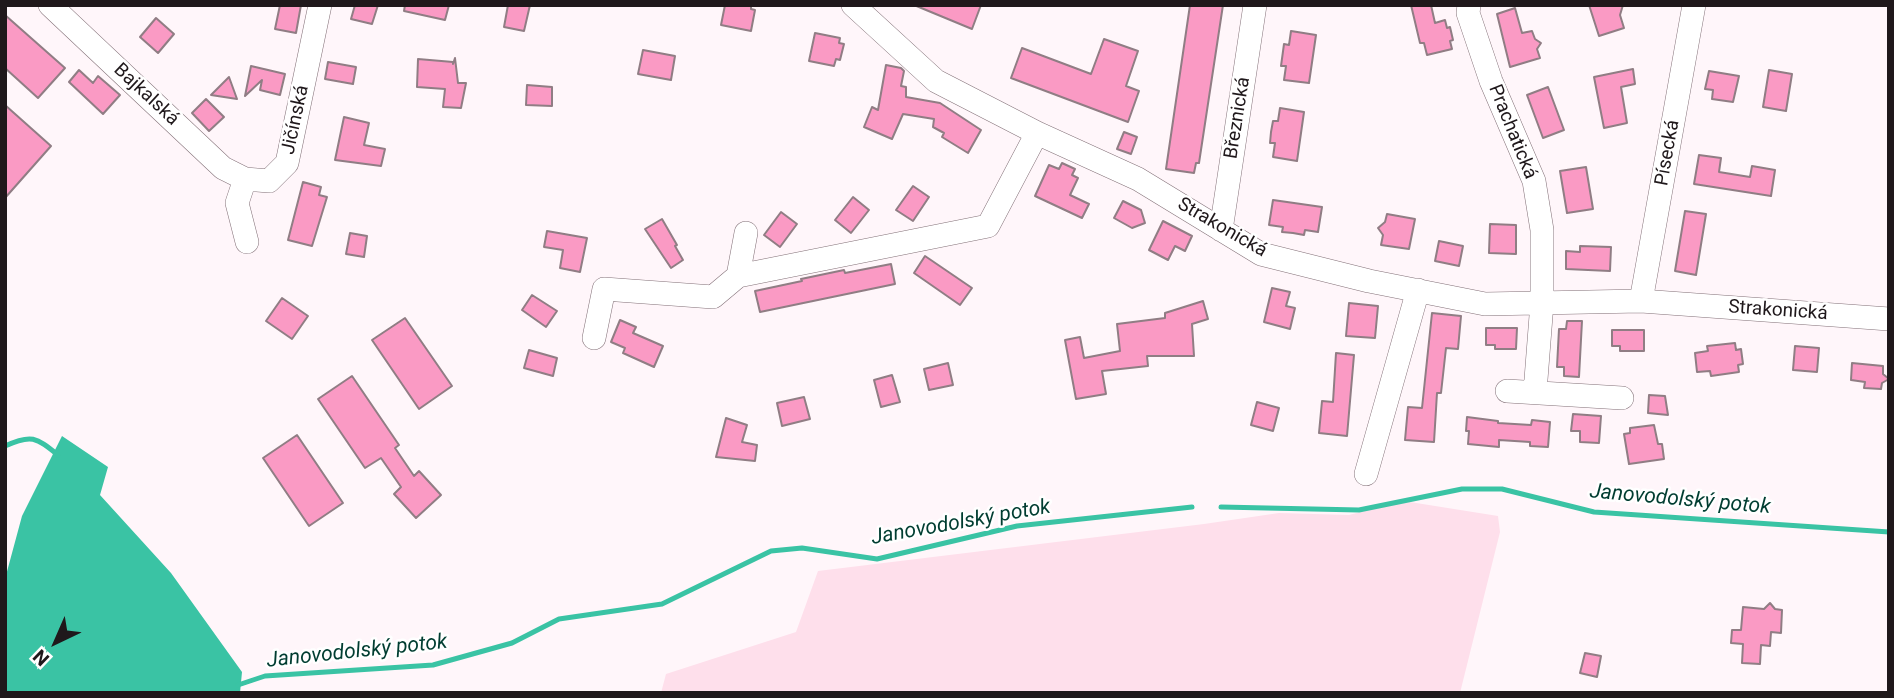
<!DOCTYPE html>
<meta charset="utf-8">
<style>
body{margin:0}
#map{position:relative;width:1894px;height:698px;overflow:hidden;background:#fff6fa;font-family:Roboto,sans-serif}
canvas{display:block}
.frame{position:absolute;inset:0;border:7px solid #1f181b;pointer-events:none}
.north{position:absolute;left:21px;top:607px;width:70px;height:70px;-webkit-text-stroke:5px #fff;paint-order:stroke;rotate:224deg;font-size:19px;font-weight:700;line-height:28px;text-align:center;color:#1f181b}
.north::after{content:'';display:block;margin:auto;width:24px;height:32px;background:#1f181b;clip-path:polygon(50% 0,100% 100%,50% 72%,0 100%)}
</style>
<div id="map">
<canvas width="1894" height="698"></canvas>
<div class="frame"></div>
<div class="north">N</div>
</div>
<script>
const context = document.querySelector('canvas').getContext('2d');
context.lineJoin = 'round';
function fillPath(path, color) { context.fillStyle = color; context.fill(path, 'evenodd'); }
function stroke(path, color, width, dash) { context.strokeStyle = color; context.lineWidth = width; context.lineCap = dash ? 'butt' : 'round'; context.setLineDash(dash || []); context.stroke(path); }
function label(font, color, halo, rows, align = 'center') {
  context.font = font + ' Roboto,sans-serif'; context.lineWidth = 5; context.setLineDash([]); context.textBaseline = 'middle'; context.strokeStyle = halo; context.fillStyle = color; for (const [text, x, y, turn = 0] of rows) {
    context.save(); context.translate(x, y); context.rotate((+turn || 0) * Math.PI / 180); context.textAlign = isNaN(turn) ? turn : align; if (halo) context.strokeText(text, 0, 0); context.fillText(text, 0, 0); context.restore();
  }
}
const green = new Path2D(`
 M1410,502L1498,516L1500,532L1460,693H661L666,674L796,632L818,571L1204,524L1279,513L1349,515L1388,505Z`);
const water = new Path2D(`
 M62,436L108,467L100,495L171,573L242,672L240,693H5V579L22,516Z`);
const stream = new Path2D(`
 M5,446C31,434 36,437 58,455
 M1221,507L1359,510L1462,489H1502L1594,512L1889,532
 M238,685L265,676L433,665L512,643L559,619L662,604L771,551L802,548L877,559L1017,526L1192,507`);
const building = new Path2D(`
 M280,5H301L296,33L275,29Z
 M355,5H378L372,24L351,19Z
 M405,5H449L445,20L404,11Z
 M508,5H530L524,31L504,27Z
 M725,5H751V9L755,10L751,31L721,25Z
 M914,5H981L972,29Z
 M1190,5H1223L1199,163H1196L1194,173L1166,169Z
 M1411,5H1431L1435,23L1445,20L1447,28L1450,27L1453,40L1450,41L1452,49L1427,55L1424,43H1420Z
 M1589,5H1623L1620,15L1624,28L1599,36Z
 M1515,8L1522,33L1532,31L1535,39L1541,43L1537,49L1540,58L1510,67L1497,14Z
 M5,15L65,68L38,98L5,68Z
 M156,18L174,34L158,53L140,37Z
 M1291,31L1316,35L1309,83L1284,80L1286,66H1281L1284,44L1289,45Z
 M815,33L840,38L839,43L844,44L840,60L836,59L834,66L809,61Z
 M1104,39L1138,51L1126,86L1139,91L1128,122L1011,78L1022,48L1091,74Z
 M643,50L675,56L671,80L638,74Z
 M455,58L458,83H466L461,108L443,107L445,89L417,87L418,59L453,62V64Z
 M328,62L356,67L353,84L325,79Z
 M886,65L901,68L904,71L901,86L906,87V97L940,103L981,130L968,153L942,137L944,133L933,127L934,119L903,114L892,139L864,127L872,107L878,110Z
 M251,66L285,74L280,95L260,90L262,80L245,96Z
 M1633,69L1635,84L1621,87L1627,123L1604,128L1594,77Z
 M79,70L93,83L98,76L120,95L103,114L69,82Z
 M1769,70L1792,74L1786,111L1763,107Z
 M1709,71L1739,76L1733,102L1712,99L1713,90L1705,89Z
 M229,77L237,99L211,95Z
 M527,85L552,87V106L526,105Z
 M1548,87L1564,130L1543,138L1527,95Z
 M206,99L224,117L209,131L192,113Z
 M5,105L51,146L5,198Z
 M1280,108L1304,112L1297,161L1273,157L1275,143H1270L1271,132L1273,121H1278Z
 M344,117L369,123L364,145L385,149L381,166L335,160Z
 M1124,132L1137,137L1131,154L1117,149Z
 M1699,155L1721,158L1719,172L1750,177L1752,166L1775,170L1771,196L1694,184Z
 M1062,163L1075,169L1072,175L1078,178L1070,195L1089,204L1082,218L1035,196L1049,165L1059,169Z
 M1586,167L1593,209L1567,213L1560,171Z
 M303,182L321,187L319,195L327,197L312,246L288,240Z
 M913,186L929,197L913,221L896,210Z
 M853,197L869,210L851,233L835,220Z
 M1273,200L1322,207L1318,232L1305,230L1304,235L1293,233L1282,232L1283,227L1269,225Z
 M1123,201L1141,210L1145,223L1132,228L1114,218Z
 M1685,211L1706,214L1696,275L1675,271Z
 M781,212L797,224L780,247L764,235Z
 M1387,214L1415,219L1409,249L1381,245L1383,235L1378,228L1385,222Z
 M662,219L677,245L675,246L683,260L671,268L645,229Z
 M1163,221L1192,236L1185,251L1175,246L1168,260L1149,250Z
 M1490,224L1516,225V254L1489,253Z
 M547,231L587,238L580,272L560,268L563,250L544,247Z
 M350,233L367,236L364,257L346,254Z
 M1439,241L1463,246L1459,266L1435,261Z
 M1580,246L1611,247L1610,271L1566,269V251L1580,252Z
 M925,256L972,288L960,305L914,273Z
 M891,264L895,284L760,312L755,291L802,281L801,279L844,270L845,273Z
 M1272,288L1290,292L1286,306L1295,308L1290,329L1264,322Z
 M532,295L557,311L546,327L522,310Z
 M282,298L308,316L292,339L266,321Z
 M1203,301L1208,319L1192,324L1194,356H1147L1148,366L1102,371L1106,394L1076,399L1065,340L1080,337L1084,358L1120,351L1117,324L1165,318V313Z
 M1349,303L1378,306L1375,338L1346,336Z
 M1432,313L1461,316L1458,349L1446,348L1441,393H1437L1434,442L1405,440L1408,407L1422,408Z
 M405,318L452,386L419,409L372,340Z
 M620,320L636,327L633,333L663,346L654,367L623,353L625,348L611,342Z
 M1567,321H1582L1579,377L1564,376V367H1557L1559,329H1566Z
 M1486,328H1517L1516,349H1495V345H1486Z
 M1612,330H1644V351H1620V346H1612Z
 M1735,343L1736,350L1741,349L1743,364L1738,365L1739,372L1711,376L1710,371L1697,372L1695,353L1708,351L1707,346Z
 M1795,346L1819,348L1817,372L1793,370Z
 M529,350L557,358L553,376L524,368Z
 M1336,353L1354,355L1347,436L1319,433L1322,401L1333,402Z
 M948,363L953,385L929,390L924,369Z
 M1852,363L1883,366V374L1889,379L1882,383L1881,389L1864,388L1865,382L1851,380Z
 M892,375L900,402L881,407L874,380Z
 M352,376L399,445L395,448L414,476L419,471L441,495L416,518L394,494L401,487L381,458L365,468L318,399Z
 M1649,395L1665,396L1668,415L1648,413Z
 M804,397L810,419L782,426L777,403Z
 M1257,402L1279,408L1273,431L1251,425Z
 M1573,414L1601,416L1599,443L1580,442V431H1571Z
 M1467,417L1498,421V423L1531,425L1532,420L1550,422L1548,447L1530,446V442L1499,440V447L1468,444L1469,431H1466Z
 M726,418L747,425L742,442L757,445L755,461L716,457Z
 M1654,425L1658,444H1662L1664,459L1629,464L1624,434L1630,433V428Z
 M297,435L343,503L309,526L263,458Z
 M1770,603L1775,609L1782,610L1781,633L1771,632L1770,646L1761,645L1760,664L1742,663L1743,644L1731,643L1732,630H1741L1743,607L1764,609Z
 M1585,653L1601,656L1597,677L1580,673Z`);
const minor = new Path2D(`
 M50,5L223,168L245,179
 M853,5L936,81L1037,133L1138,179L1261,254L1369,281L1485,304L1641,301L1889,319
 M1469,5L1468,13L1491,81L1534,181L1542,230V303L1535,392
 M1221,230L1255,5
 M247,242L237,203L245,179L269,181L287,163L320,5
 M738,276L746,233
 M1641,301L1694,5
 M594,338L604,289L713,297L738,276L988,226L1037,133
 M1507,391L1622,398
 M1366,474L1418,290`);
const streetNames = [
 ["Bajkalská",146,95,43],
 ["Březnická",1238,118,-81],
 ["Jičínská",296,120,-78],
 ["Prachatická",1512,132,68],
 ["Písecká",1668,153,-80],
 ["Strakonická",1222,228,30],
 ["Strakonická",1778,311,4]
];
const waterNames = [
 ["Janovodolský potok",1680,500,5],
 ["Janovodolský potok",961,523,-10],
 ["Janovodolský potok",357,652,-6]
];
fillPath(green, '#fedfeb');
fillPath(water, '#3ac3a4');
stroke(stream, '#3ac3a4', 5);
fillPath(building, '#fa9ac4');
stroke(building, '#907d84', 2);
stroke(minor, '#837178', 24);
stroke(minor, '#fff', 23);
label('19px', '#1f181b', '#fff', streetNames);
label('italic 21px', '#003d31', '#fff', waterNames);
</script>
